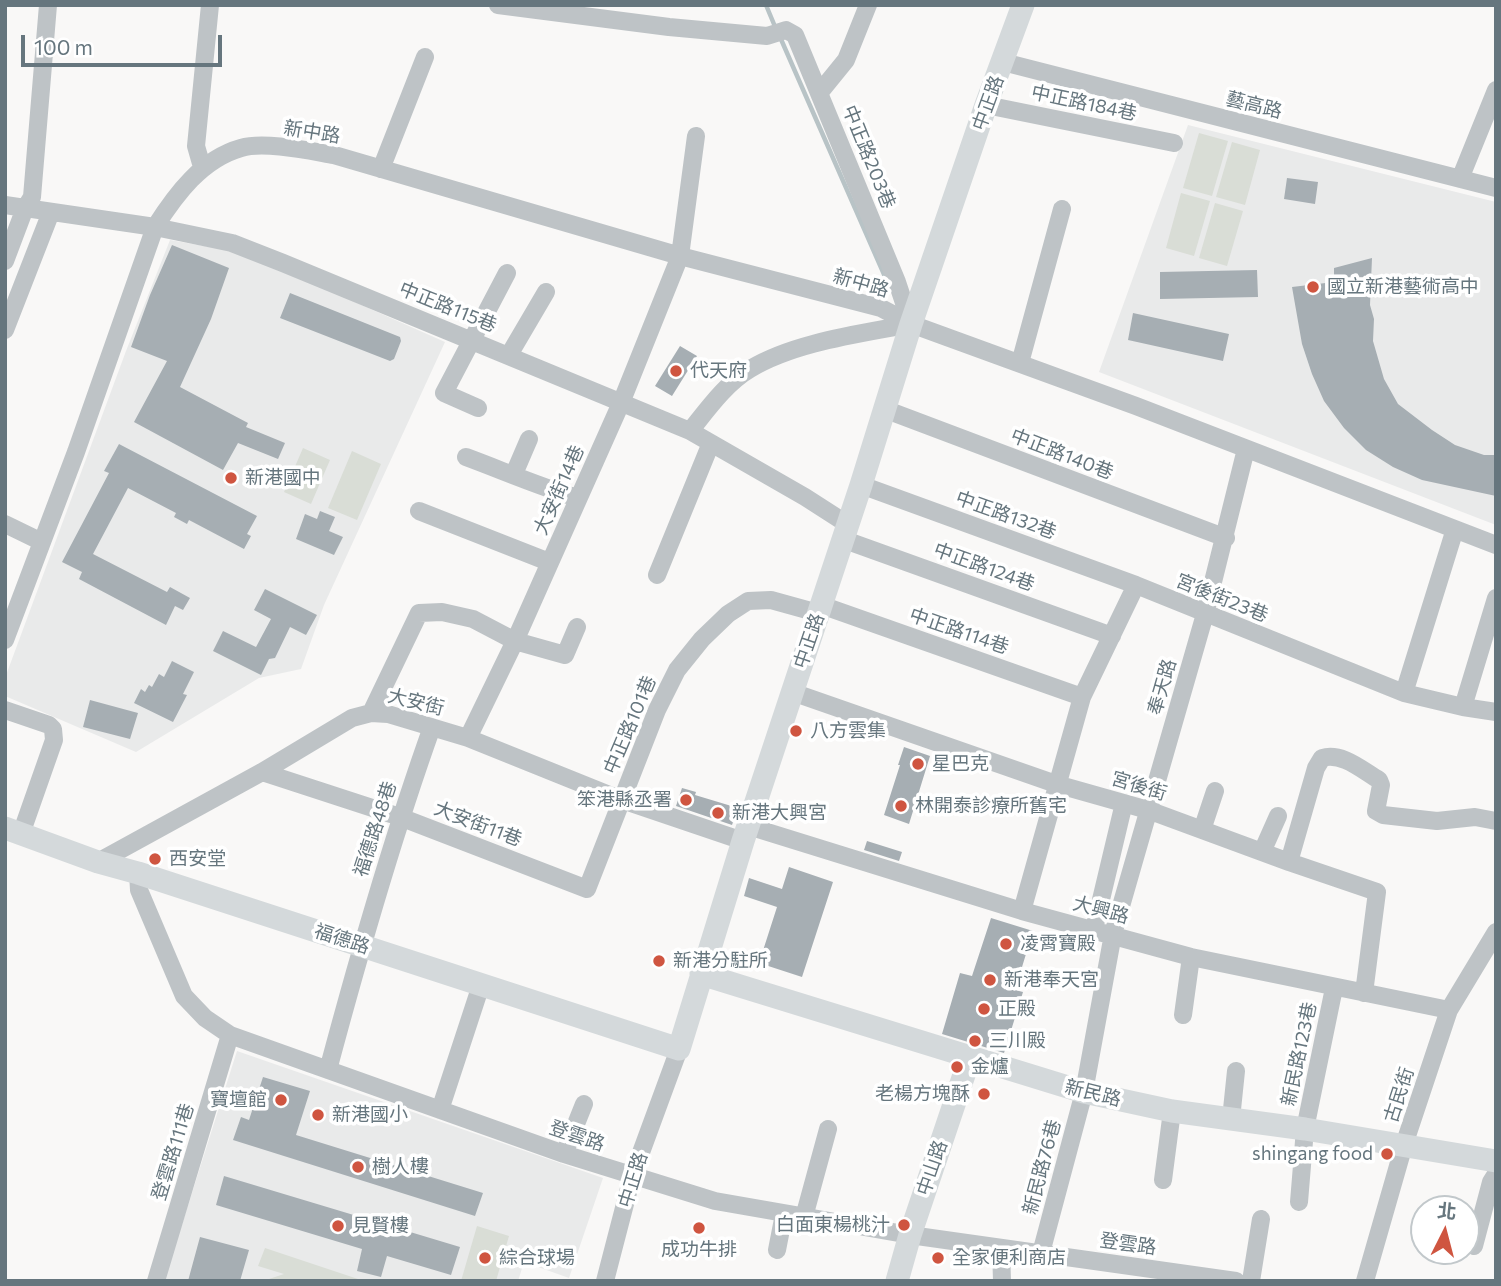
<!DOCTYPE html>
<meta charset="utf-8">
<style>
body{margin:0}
#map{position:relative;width:1501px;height:1286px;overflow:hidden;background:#f9f8f7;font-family:Commissioner,"Noto Sans TC",sans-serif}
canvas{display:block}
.frame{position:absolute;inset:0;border:7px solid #66767e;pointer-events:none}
.north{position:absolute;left:1410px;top:1195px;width:70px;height:70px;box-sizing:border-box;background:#fff;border:2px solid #c2c8cb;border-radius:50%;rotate:6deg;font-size:19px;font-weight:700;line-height:28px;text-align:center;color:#66767e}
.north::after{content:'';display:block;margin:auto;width:24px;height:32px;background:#cf5540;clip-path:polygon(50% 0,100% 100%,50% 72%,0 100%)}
.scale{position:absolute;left:21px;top:35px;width:201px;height:32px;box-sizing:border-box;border:4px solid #66767e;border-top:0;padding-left:9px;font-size:21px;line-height:24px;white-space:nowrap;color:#66767e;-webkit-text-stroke:5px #fff;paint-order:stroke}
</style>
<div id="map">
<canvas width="1501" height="1286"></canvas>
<div class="frame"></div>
<div class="north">北</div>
<div class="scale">100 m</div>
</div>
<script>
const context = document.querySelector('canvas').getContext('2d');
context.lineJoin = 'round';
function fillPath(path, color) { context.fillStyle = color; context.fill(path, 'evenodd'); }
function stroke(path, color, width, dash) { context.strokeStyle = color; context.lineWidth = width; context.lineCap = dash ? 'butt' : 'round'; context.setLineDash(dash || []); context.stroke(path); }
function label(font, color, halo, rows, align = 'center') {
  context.font = font + ' Commissioner,"Noto Sans TC",sans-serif'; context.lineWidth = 7; context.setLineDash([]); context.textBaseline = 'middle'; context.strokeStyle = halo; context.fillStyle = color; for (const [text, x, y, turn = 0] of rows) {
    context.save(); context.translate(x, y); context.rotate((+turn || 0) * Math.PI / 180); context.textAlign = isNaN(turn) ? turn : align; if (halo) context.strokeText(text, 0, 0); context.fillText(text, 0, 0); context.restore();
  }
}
const built = new Path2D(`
 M1188,125L1496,202V525L1099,372Z
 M170,240L233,251L294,275L445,342L324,605L301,669L259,678L136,752L5,696V678L126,351Z
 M237,1051L603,1178L569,1278L524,1262L518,1281H164Z`);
const green = new Path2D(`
 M1199,133L1228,141L1212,196L1183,188Z
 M1232,142L1260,150L1245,205L1216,197Z
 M1181,193L1210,201L1194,256L1166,248Z
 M1215,203L1243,211L1227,266L1199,258Z
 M303,448L330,460L311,504L284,492Z
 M352,451L381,464L357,520L328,508Z
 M477,1226L509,1236L496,1281H461Z
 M265,1248L364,1281H263L284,1274L258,1266Z`);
const stream = new Path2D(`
 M766,5L776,29
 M780,37L890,288`);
const building = new Path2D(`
 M1287,178L1318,182L1315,204L1284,199Z
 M172,245L229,268L211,319L180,387L248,423L246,427L285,443L278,459L238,443L223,470L134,422L167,361L131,347L150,295Z
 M1372,258L1370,305L1374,319L1373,341L1384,379L1398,404L1432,430L1455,445L1484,455H1496V496L1422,480L1393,467L1366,450L1344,428L1324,401L1312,374L1302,344L1292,287L1334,282V268Z
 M1257,270L1258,297L1160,299V272Z
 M290,293L400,337L401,341L394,359L390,361L280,318Z
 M1133,313L1229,334L1223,361L1128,340Z
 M680,346L697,356L672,396L655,386Z
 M119,444L257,516L247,534L251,536L244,549L189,520L187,524L174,517L176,513L128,488L93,554L167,592L170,587L190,598L183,610L175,606L166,625L79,579L82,572L62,562L109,473L104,471Z
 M320,511L335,517L329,531L343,537L334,555L296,539L305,514L317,519Z
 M265,589L317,615L306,635L290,627L275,658L269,659L261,675L213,651L223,631L256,647L271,619L254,610Z
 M172,661L194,672L183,694L187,695L173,722L134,703L141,689L145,692L149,685L152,687L159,674L164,677Z
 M90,700L138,713L130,739L83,727Z
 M904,747L930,756L909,824L884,815L900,765H898Z
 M682,788L696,792L695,795L738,808L732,825L676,806Z
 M867,841L902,852L899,861L864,850Z
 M789,867L833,882L802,977L759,963L777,907L744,896L749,878L782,889Z
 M991,918L1033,931L1015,990L1023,992L1004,1053L942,1034L960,973L972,976Z
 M263,1077L310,1091L296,1135L483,1193L475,1216L233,1140L241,1117L249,1120Z
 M224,1176L460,1247L451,1275L387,1256L381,1277L357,1271L362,1249L216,1205Z
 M200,1237L249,1250L240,1281H188Z`);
const minor = new Path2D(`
 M498,5L669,27L767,36L786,30L795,35L897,282L911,324
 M1003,62L1496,188
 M820,92L846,60L868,5
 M986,105L1174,143
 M202,167L196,146L210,5
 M381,169L425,57
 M1460,179L1496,90
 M5,205L155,227L232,243L283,263L690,431L805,497L847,524
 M5,261L25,208L32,197L48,5
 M5,330L51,212
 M509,355L546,292
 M1020,363L1062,209
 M478,408L444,393L507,273
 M884,409L1226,538
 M690,431C707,410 726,383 750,369C795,342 860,334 911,324
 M466,457C504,471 540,487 578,498
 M514,474L529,439
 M861,485L1136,585L1404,693L1463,707L1496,712
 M419,511L549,562
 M5,524L42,542
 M842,539L1112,636
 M657,575L711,443
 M821,605L1082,697
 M5,640L76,452L155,227C176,194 202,159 241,148C264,141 310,151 334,155L680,256L881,308L911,324L1136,406L1496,545
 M792,692L1056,784L1148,810L1289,862L1377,892L1364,993
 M1404,693L1455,529
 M1463,707L1496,598
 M5,710L49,725L53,729L54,740L21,834
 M371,713L419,613L442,612L473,619L515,641L565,655L577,627
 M468,738L515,641L621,403L680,256L696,136
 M262,772L400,817L587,889L657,710L677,670L702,639L728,614L748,601L771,600L818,613
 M748,826L1022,911L1191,957L1449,1010
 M1202,830L1215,791
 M1262,852L1278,816
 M98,862L262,772L352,718L371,713L388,714L468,738L622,800L743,841
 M1289,862L1316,768L1322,758C1342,752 1362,770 1379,780L1381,785L1376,811L1383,815L1437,821L1475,817L1496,821
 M138,873L139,890L184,996L205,1018L230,1035L564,1154L715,1201L910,1235L1236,1281
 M1022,911L1082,697L1136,585
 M1094,929L1124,803
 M1183,1015L1191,957
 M328,1070C359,954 392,839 432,727
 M440,1110L481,985
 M1231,1119L1236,1071
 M564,1154L584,1104
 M1163,1180L1172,1111
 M1299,1202L1305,1129L1334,988
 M804,1217L828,1129
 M1474,1246L1491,1182L1496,1174
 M1001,1248L1002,1281
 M777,1250L784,1214
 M1041,1253L1084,1092L1113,934L1205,614L1246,449
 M156,1281L230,1035
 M605,1281L632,1177L679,1049
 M1251,1281L1261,1219
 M1365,1281L1404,1145L1449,1010L1496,932`);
const major = new Path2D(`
 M5,828L98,862L138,873L679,1049L743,841L861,485L911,324L986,105L1023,5
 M701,974L1084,1092L1172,1111L1305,1129L1496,1161
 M897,1281L910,1235L970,1057`);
const markers = [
 [1313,287,7,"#cf5540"],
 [676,371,7,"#cf5540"],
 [231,478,7,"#cf5540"],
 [796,731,7,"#cf5540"],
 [918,764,7,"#cf5540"],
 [686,800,7,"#cf5540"],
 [901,806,7,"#cf5540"],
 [718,813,7,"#cf5540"],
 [155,859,7,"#cf5540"],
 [1006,944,7,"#cf5540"],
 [659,961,7,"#cf5540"],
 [990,980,7,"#cf5540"],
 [984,1009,7,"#cf5540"],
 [975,1041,7,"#cf5540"],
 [957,1067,7,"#cf5540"],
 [984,1094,7,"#cf5540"],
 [281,1100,7,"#cf5540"],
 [318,1115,7,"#cf5540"],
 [1387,1154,7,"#cf5540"],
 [358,1167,7,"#cf5540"],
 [904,1225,7,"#cf5540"],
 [338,1226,7,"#cf5540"],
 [699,1228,7,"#cf5540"],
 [485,1258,7,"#cf5540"],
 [938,1258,7,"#cf5540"]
];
const streetNames = [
 ["中正路",988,103,-70],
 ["中正路184巷",1084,103,12],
 ["藝高路",1254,105,14],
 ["新中路",312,132,9],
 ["中正路203巷",869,157,68],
 ["新中路",861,283,16],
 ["中正路115巷",448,307,22],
 ["中正路140巷",1062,454,21],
 ["大安街14巷",559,490,-66],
 ["中正路132巷",1006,515,20],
 ["中正路124巷",984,567,20],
 ["宮後街23巷",1222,598,22],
 ["中正路114巷",959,631,19],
 ["中正路",809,641,-71],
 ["奉天路",1162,687,-74],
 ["大安街",416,702,14],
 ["中正路101巷",630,725,-67],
 ["宮後街",1139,786,17],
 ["大安街11巷",478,824,21],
 ["福德路48巷",375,829,-72],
 ["大興路",1101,910,15],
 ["福德路",342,939,18],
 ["新民路123巷",1299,1054,-78],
 ["新民路",1093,1093,14],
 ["古民街",1399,1095,-72],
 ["登雲路",577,1136,19],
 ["登雲路111巷",173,1152,-73],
 ["新民路76巷",1042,1167,-75],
 ["中山路",932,1168,-71],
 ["中正路",633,1180,-73],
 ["登雲路",1128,1244,8]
];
const poiNames = [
 ["國立新港藝術高中",1327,287],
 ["代天府",690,371],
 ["新港國中",245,478],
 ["八方雲集",810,731],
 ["星巴克",932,764],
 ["笨港縣丞署",672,800,"right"],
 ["林開泰診療所舊宅",915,806],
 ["新港大興宮",732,813],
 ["西安堂",169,859],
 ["凌霄寶殿",1020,944],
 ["新港分駐所",673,961],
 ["新港奉天宮",1004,980],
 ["正殿",998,1009],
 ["三川殿",989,1041],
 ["金爐",971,1067],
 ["老楊方塊酥",970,1094,"right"],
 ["寶壇館",267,1100,"right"],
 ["新港國小",332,1115],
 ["shingang food",1373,1154,"right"],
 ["樹人樓",372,1167],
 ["白面東楊桃汁",890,1225,"right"],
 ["見賢樓",352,1226],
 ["成功牛排",699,1250,"center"],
 ["綜合球場",499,1258],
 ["全家便利商店",952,1258]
];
fillPath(built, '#e9eaea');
fillPath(green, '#d9ddd6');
stroke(stream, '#b8c3c6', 4.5);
fillPath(building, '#a6aeb3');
stroke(minor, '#bec3c6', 18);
stroke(major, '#d4d9db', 23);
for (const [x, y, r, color] of markers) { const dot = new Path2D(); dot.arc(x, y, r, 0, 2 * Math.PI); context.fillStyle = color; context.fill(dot); stroke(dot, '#fff', 2.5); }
label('19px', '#66767e', '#fff', streetNames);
label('19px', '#66767e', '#fff', poiNames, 'left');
</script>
